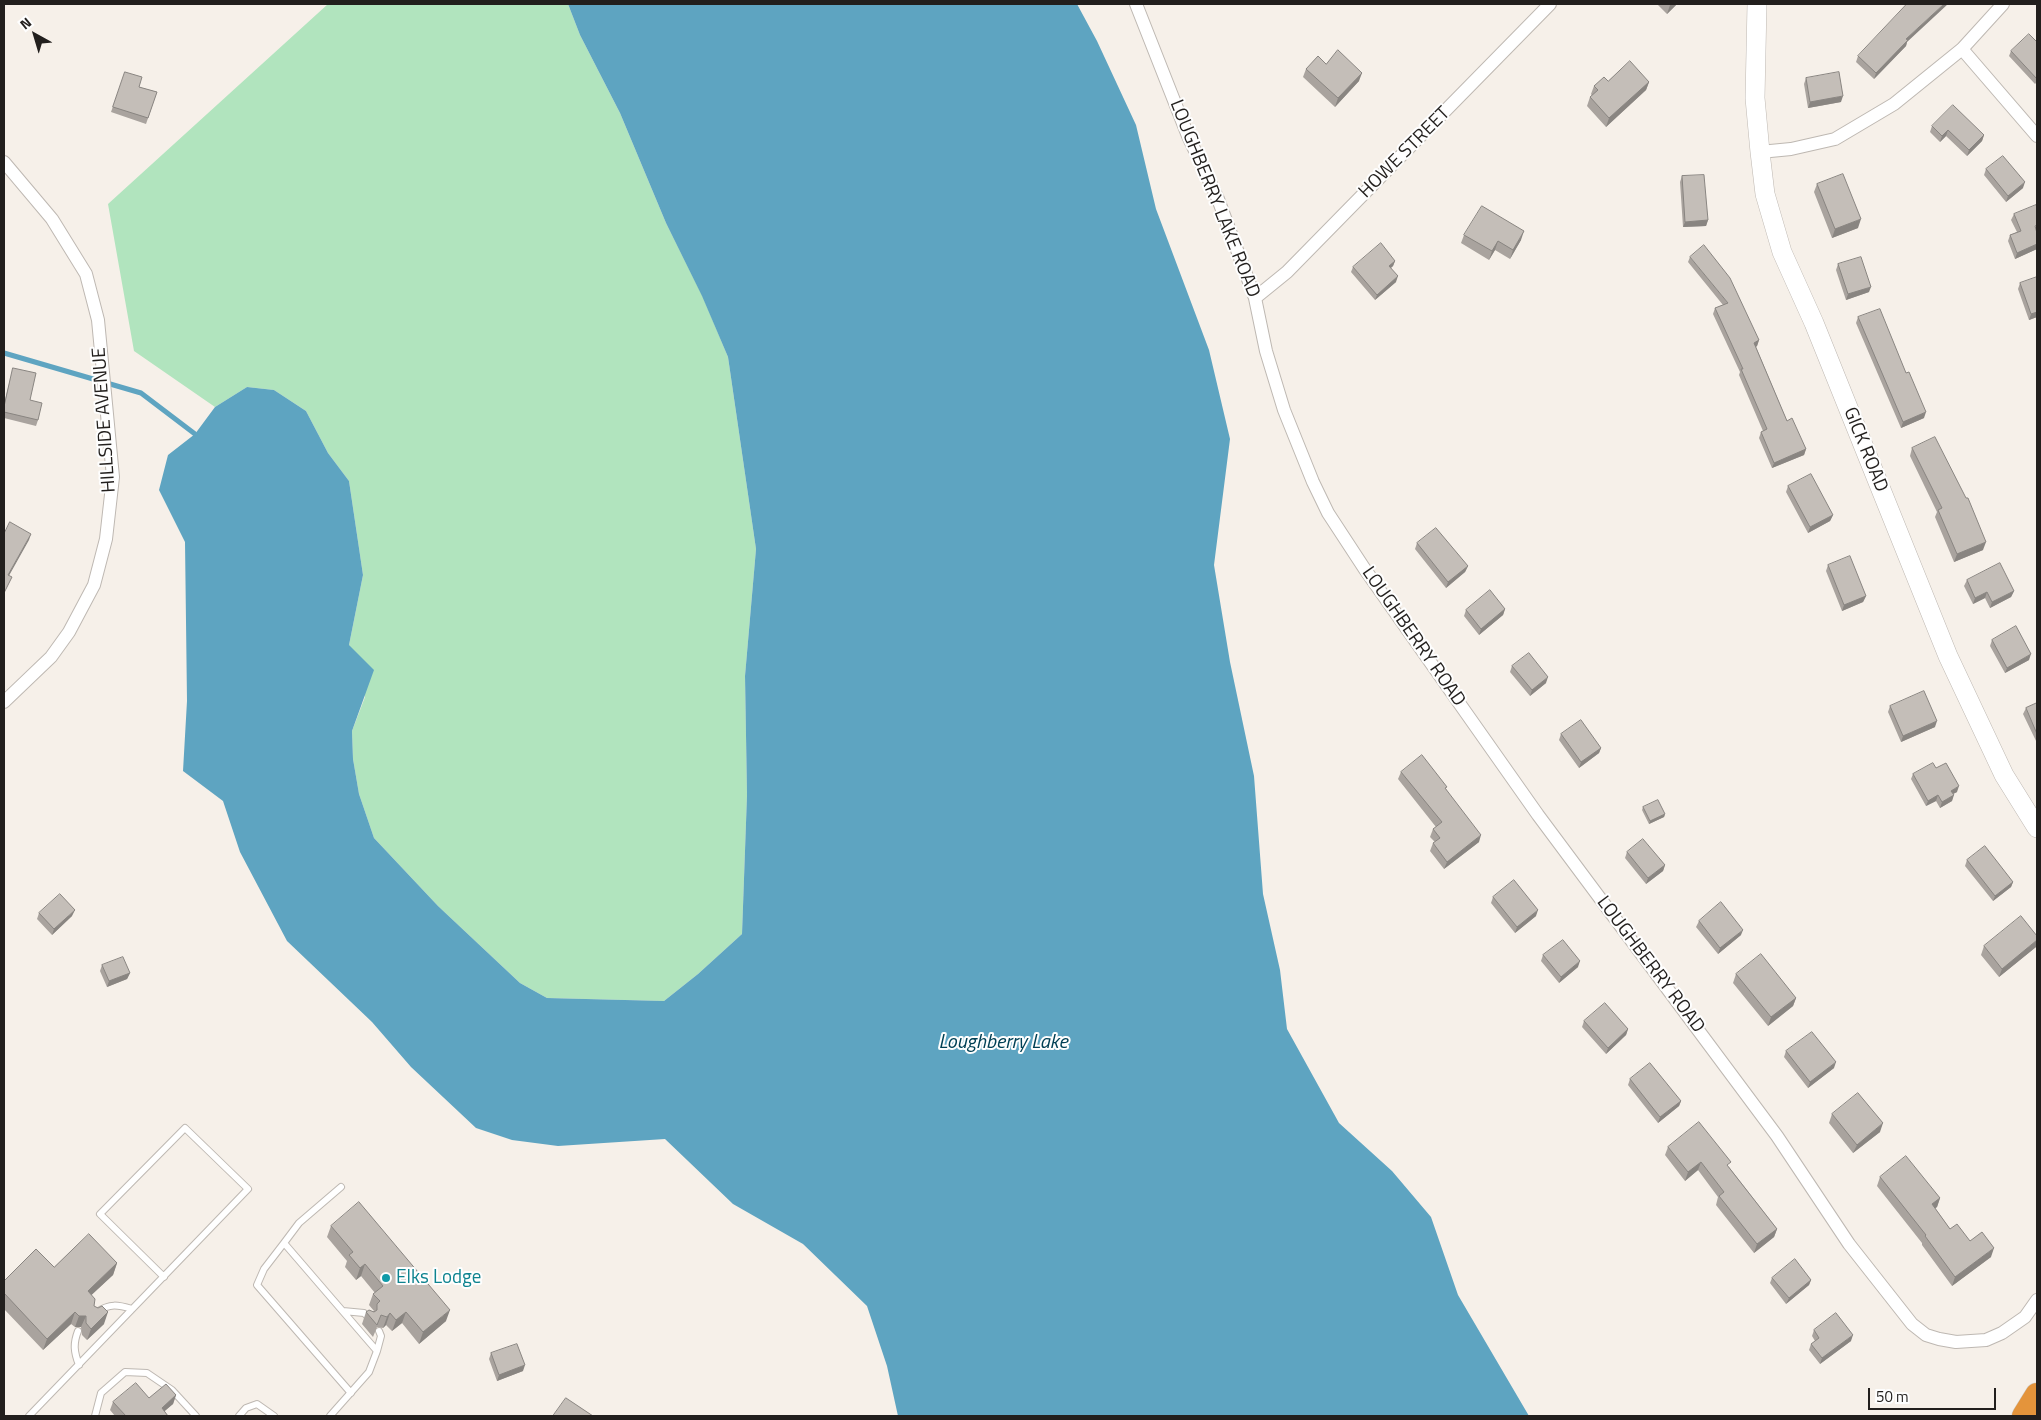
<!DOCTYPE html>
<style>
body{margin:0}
#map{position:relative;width:2041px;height:1420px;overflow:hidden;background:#f6f0e9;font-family:"Titillium Web",sans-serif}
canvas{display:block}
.frame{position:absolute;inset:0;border:5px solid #221f1d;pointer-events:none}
.north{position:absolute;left:10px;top:10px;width:50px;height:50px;-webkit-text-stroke:4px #fefefe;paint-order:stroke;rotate:321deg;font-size:14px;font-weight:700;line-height:20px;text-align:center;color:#221f1d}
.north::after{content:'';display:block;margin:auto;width:18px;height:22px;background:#221f1d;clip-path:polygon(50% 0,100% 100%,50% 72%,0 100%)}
.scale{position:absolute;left:1868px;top:1388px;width:128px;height:22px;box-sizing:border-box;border:2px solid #221f1d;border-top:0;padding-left:6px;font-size:15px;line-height:18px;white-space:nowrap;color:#221f1d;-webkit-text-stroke:4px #fefefe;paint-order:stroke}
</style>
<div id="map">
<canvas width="2041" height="1420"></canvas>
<div class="frame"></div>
<div class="north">N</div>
<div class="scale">50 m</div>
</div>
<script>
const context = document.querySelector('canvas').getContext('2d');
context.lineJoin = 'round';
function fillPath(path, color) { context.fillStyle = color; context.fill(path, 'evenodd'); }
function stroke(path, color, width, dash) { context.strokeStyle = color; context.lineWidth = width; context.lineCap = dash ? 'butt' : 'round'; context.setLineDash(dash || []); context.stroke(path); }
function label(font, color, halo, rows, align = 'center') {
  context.font = font + ' "Titillium Web",sans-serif'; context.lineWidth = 4; context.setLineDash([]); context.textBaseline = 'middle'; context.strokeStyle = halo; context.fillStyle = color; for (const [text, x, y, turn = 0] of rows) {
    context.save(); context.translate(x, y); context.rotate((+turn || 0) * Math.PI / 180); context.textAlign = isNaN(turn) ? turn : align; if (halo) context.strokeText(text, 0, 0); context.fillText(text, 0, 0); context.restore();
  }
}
const green = new Path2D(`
 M328,4H568L580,35L620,113L666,223L702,295L728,357L756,549L745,676L747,795L742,934L698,974L664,1001L547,998L520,983L438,906L374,838L359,794L353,759L352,731L365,697L349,645L363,575L349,481L328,453L306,411L274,390L247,387L215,407L134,351L108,204Z`);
const water = new Path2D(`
 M568,4H1077L1097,41L1136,125L1156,209L1209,350L1230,439L1214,565L1230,662L1254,776L1263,894L1280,970L1287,1029L1339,1123L1392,1171L1431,1217L1458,1295L1529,1416H898L887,1366L867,1306L803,1244L733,1204L665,1139L558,1146L512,1140L476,1128L411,1067L372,1022L287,941L240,852L223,801L183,771L187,701L185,542L159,490L168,455L195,434L215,407L247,387L274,390L306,411L328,453L349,481L363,575L349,645L374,670L352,731L353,759L359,794L374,838L438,906L520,983L547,998L664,1001L698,974L742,934L747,795L745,676L756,549L728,357L702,296L666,223L620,113L580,35Z`);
const stream = new Path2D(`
 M4,353L141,393L195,434`);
const lane = new Path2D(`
 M284,1243L299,1223L341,1187
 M343,1311L364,1313L369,1318
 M97,1312C110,1303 118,1305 132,1309
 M78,1331C73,1344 74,1352 79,1365
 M377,1351L381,1336L379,1331
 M29,1416L248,1189L185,1128L100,1214L164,1277
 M95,1416L101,1393L125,1372L147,1373L172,1390L196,1416
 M239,1416L246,1408L257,1404L274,1416
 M330,1416L369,1372L377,1351L284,1243L264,1269L257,1285L351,1393`);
const street = new Path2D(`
 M1136,4L1188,136L1218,199L1255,298L1266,351L1284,410L1313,482L1328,513L1364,568L1538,815L1777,1136L1849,1244L1912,1324L1926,1335L1939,1339L1956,1342L1986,1340L2002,1333L2025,1317L2037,1300
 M1962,49L2037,136
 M1760,152L1791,149L1835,139L1894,104L1962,49L2003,4
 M4,162L52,219L86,274L98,320L113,477L106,539L94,585L69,632L51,657L4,702
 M1255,298L1287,272L1550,4`);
const secondary = new Path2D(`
 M1757,4L1755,98L1760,152L1765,194L1782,252L1814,323L1948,656L2004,775L2037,828`);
const highway = new Path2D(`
 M2024,1416L2037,1395`);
const wall = new Path2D(`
 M1657,4H1677L1667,14Z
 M1907,42L1906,46L1874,79L1856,62L1858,56Z
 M2037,42V82L2035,84L2009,56L2011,51Z
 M1306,69L1359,81L1335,107L1303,77Z
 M125,72L139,87L157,92L146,124L111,112Z
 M1806,78L1841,102L1808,108L1804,84Z
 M1608,81L1649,82L1646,90L1606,127L1587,106L1590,97L1592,96L1591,94L1594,86Z
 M1932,126L1984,135L1982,141L1967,156L1946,136L1940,142L1930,132Z
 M1986,169L2023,188L2006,202L1984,175Z
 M1682,176L1708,220L1706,226L1683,227L1680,182Z
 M1817,184L1858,228L1832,238L1814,192Z
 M2014,214L2037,230L2036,231L2037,233V249L2015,259L2008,241L2010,235L2017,232L2011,220Z
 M1464,235L1521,240L1510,259L1495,250L1489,260L1461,243Z
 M1690,257L1759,340L1757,346L1756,347L1787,421L1806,449L1804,455L1772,468L1759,438L1761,432L1763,431L1739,375L1740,372L1713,314L1715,308L1723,305L1688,262Z
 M1395,261L1393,266L1391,268L1396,282L1375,300L1351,272L1353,267Z
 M1838,264L1869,292L1846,300L1836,270Z
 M2020,283L2037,317L2029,320L2018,289Z
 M1858,317L1924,418L1901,428L1856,323Z
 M13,368L30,400L38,420L36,426L4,418V404Z
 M1912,448L1983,550L1954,562L1935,517L1937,512L1910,456Z
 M1788,486L1833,515L1830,521L1808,533L1786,492Z
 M1417,543L1468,566L1465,572L1446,588L1415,549Z
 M1828,565L1866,596L1863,602L1842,611L1826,571Z
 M1967,580L2014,591L2011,597L1990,608L1985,598L1973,604L1964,586Z
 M1505,609L1503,615L1479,635L1464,616L1466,610Z
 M1992,640L2029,660L2005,673L1990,646Z
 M1512,666L1546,683L1530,696L1510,672Z
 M2037,703V743L2023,714L2026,708Z
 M1890,706L1935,727L1901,742L1888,712Z
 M1561,734L1601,748L1599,753L1579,768L1559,740Z
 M1936,768L1957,792L1953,794L1952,801L1940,808L1936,801L1926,806L1911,779L1913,774Z
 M1401,772L1446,789L1479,842L1444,869L1430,851L1433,843L1435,842L1430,837L1433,829L1436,827L1398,779Z
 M1643,807L1665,814L1664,817L1649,824L1642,810Z
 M1627,852L1665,865L1663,871L1646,884L1625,858Z
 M1967,860L2013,882L2011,887L1993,901L1965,866Z
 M1493,897L1536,916L1515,933L1491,903Z
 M39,913L72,916L52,935L37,919Z
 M1699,921L1741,935L1718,954L1696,927Z
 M1984,946L2036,947L1999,977L1981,955Z
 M1543,955L1578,967L1559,983L1541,961Z
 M102,965L130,973L127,979L107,987L100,971Z
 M1736,974L1796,998L1793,1006L1768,1026L1733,983Z
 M1584,1021L1628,1029L1626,1035L1606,1054L1582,1027Z
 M1786,1051L1834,1068L1808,1088L1784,1057Z
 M1630,1079L1681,1101L1679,1106L1658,1123L1628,1085Z
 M1832,1114L1880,1132L1853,1153L1829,1123Z
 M1668,1147L1729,1167L1777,1229L1774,1237L1754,1253L1716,1205L1718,1197L1698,1170L1685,1181L1665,1155Z
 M1880,1177L1940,1198L1937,1207L1935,1208L1950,1229L1970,1241L1991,1257L1952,1286L1922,1245V1243L1877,1186Z
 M331,1226L446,1321L419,1344L402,1323L392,1331L386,1325L383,1328L377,1327L373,1337L362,1324L366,1312L374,1311L369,1305L373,1294L375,1293L361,1276L356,1280L345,1267L347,1261L327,1237Z
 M117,1263L113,1275L91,1295L94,1306L104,1324L87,1340L82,1335L81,1327H75L71,1324L43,1350L4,1309V1281Z
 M1772,1278L1811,1280L1809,1285L1786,1304L1770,1283Z
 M1814,1330L1851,1341L1820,1364L1809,1350L1811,1344L1815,1341L1812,1336Z
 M491,1353L523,1371L497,1381L489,1359Z
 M176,1395L173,1404L164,1411L168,1416H115L110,1410L113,1402Z`);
const shadedWall = new Path2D(`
 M1671,4H1677L1667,14L1670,5Z
 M1944,4H1948L1907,42L1906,46L1874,79L1876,73L1906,39Z
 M1362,73L1359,81L1335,107L1338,98Z
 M1649,82L1646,90L1606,127L1609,118Z
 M1843,96L1841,102L1808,108L1810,102Z
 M1948,130L1946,136L1940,142L1942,136Z
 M1984,135L1982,141L1967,156L1969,150Z
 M2025,182L2023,188L2006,202L2008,196Z
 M1861,219L1858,228L1832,238L1835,229Z
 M1708,220L1706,226L1683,227L1685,222Z
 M1524,231L1521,240L1510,259L1513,250Z
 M1498,241L1495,250L1489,260L1492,251Z
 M2037,244V249L2015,259L2017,253Z
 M1395,261L1393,266L1387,271L1389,266Z
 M1398,276L1396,282L1375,300L1377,295Z
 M1871,287L1869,292L1846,300L1848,294Z
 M2037,312V317L2029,320L2031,314Z
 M1759,340L1757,346L1752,349L1754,343Z
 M1926,412L1924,418L1901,428L1903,422Z
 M1806,449L1804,455L1772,468L1774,463Z
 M1833,515L1830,521L1808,533L1810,527Z
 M31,534L29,540L6,581L8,575Z
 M1986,542L1983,550L1954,562L1957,554Z
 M1468,566L1465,572L1446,588L1448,582Z
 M2014,591L2011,597L1990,608L1992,602Z
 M1987,592L1985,598L1973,604L1975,598Z
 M1866,596L1863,602L1842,611L1844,605Z
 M1505,609L1503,615L1479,635L1481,629Z
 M2031,654L2029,660L2005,673L2007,668Z
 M1548,677L1546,683L1530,696L1532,690Z
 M1937,721L1935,727L1901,742L1903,736Z
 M1601,748L1599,753L1579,768L1581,762Z
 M1959,786L1957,792L1949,796L1951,791Z
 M1938,795L1936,801L1926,806L1928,801Z
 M1954,795L1952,801L1940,808L1942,802Z
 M1665,814L1664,817L1649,824L1650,821Z
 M1481,835L1479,842L1444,869L1447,862Z
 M1665,865L1663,871L1646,884L1648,878Z
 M2013,882L2011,887L1993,901L1995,896Z
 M75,910L72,916L52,935L54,929Z
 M1538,910L1536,916L1515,933L1517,927Z
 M1743,930L1741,935L1718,954L1720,948Z
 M2037,940L2036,947L1999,977L2002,969Z
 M1580,961L1578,967L1559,983L1561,977Z
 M130,973L127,979L107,987L109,981Z
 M1796,998L1793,1006L1768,1026L1771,1017Z
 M1628,1029L1626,1035L1606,1054L1608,1048Z
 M1836,1062L1834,1068L1808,1088L1810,1082Z
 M1681,1101L1679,1106L1658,1123L1660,1117Z
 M1883,1123L1880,1132L1853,1153L1857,1145Z
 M1701,1162L1698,1170L1685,1181L1688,1172Z
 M1940,1198L1937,1207L1929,1213L1932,1204Z
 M1777,1229L1774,1237L1754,1253L1757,1244Z
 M1994,1248L1991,1257L1952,1286L1955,1277Z
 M117,1263L113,1275L83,1303L88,1291Z
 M365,1264L361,1276L356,1280L360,1268Z
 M1811,1280L1809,1285L1786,1304L1789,1298Z
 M450,1310L446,1321L419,1344L423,1332Z
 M75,1312L71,1324L43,1350L47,1339Z
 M108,1312L104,1324L87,1340L91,1329Z
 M406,1312L402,1323L392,1331L396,1320Z
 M390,1313L386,1325L383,1328L387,1317Z
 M79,1316H86L81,1327H75Z
 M1853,1335L1851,1341L1820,1364L1822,1358Z
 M525,1365L523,1371L497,1381L499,1375Z
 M176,1395L173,1404L159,1416L162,1408Z`);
const building = new Path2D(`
 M1907,4H1944L1906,39L1908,40L1876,73L1858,56Z
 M2029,34L2037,42V79L2011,51Z
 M1338,50L1362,73L1338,98L1306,69L1318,56L1326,64Z
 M1630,61L1649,82L1609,118L1590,97L1598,90L1594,86L1604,77L1608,81Z
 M125,72L142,77L139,87L157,92L148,118L113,107Z
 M1839,72L1843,96L1810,102L1806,78Z
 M1953,105L1984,135L1969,150L1948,130L1942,136L1932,126Z
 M2003,156L2025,182L2008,196L1986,169Z
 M1843,174L1861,219L1835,229L1817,184Z
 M1704,175L1708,220L1685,222L1682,176Z
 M2036,205L2037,208V225L2035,226L2037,233V244L2017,253L2010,235L2021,231L2014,214Z
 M1482,206L1524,231L1513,250L1498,241L1492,251L1464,235Z
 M1381,243L1395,261L1389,266L1398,276L1377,295L1353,267Z
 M1704,245L1730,278L1759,340L1754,343L1787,421L1792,418L1806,449L1774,463L1761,432L1767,429L1741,369H1743L1715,308L1728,303L1690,257Z
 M1861,257L1871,287L1848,294L1838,264Z
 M2037,277V312L2031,314L2020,283Z
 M1880,309L1906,373L1909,372L1926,412L1903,422L1858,317Z
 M13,368L36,373L30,400L42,403L38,420L4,412V407Z
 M1935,437L1966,498H1968L1986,542L1957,554L1938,510L1942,508L1912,448Z
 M1811,474L1833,515L1810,527L1788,486Z
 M10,522L31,534L8,575L12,577L4,593V534Z
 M1436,528L1468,566L1448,582L1417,543Z
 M1850,556L1866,596L1844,605L1828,565Z
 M2000,563L2014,591L1992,602L1987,592L1975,598L1967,580Z
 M1490,590L1505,609L1481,629L1466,610Z
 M2016,626L2031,654L2007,668L1992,640Z
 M1529,653L1548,677L1532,690L1512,666Z
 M1924,691L1937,721L1903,736L1890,706Z
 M2037,703V734L2026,708Z
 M1581,720L1601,748L1581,762L1561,734Z
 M1422,755L1447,787L1445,788L1481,835L1447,862L1433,843L1440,838L1433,829L1442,822L1401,772Z
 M1933,763L1936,768L1946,763L1959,786L1951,791L1954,795L1942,802L1938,795L1928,801L1913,774Z
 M1658,800L1665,814L1650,821L1643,807Z
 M1643,839L1665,865L1648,878L1627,852Z
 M1985,846L2013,882L1995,896L1967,860Z
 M1514,880L1538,910L1517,927L1493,897Z
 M60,894L75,910L54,929L39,913Z
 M1721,902L1743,930L1720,948L1699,921Z
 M2021,916L2037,936V940L2002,969L1984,946Z
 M1563,940L1580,961L1561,977L1543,955Z
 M1761,954L1796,998L1771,1017L1736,974Z
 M123,957L130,973L109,981L102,965Z
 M1605,1003L1628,1029L1608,1048L1584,1021Z
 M1812,1032L1836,1062L1810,1082L1786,1051Z
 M1650,1063L1681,1101L1660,1117L1630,1079Z
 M1858,1093L1883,1123L1857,1145L1832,1114Z
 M1699,1122L1731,1162L1727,1165L1777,1229L1757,1244L1719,1196L1724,1192L1701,1162L1688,1172L1668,1147Z
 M1906,1156L1940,1198L1932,1204L1950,1229L1957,1224L1970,1241L1982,1232L1994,1248L1955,1277L1925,1236L1926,1235L1880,1177Z
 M359,1202L450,1310L423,1332L406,1312L396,1320L390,1313L387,1317L381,1315L377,1325L366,1312L369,1310L374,1312L377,1310V1304L380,1301L373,1294L383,1286L365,1264L360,1268L349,1255L353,1252L331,1226Z
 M89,1234L117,1263L88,1291L95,1299L94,1306L98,1308L102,1306L108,1312L91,1329L86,1323V1316H79L75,1312L47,1339L4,1293V1281L36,1249L54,1267Z
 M1795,1259L1811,1280L1789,1298L1772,1278Z
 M1836,1313L1853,1335L1822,1358L1811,1344L1819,1338L1814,1330Z
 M517,1344L525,1365L499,1375L491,1353Z
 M136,1383L149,1398L166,1384L176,1395L162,1408L168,1416H126L113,1402Z
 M566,1398L593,1416H553Z`);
const markers = [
 [386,1278,5,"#0f9aa8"]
];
const streetNames = [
 ["HOWE STREET",1405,153,-45],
 ["LOUGHBERRY LAKE ROAD",1214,199,68],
 ["HILLSIDE AVENUE",105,420,-94],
 ["GICK ROAD",1865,450,68],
 ["LOUGHBERRY ROAD",1413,637,55],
 ["LOUGHBERRY ROAD",1650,965,53]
];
const cultureNames = [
 ["Elks Lodge",396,1278]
];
const waterNames = [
 ["Loughberry Lake",1003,1043]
];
fillPath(green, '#b1e4be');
fillPath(water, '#5ea4c1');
stroke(stream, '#5ea4c1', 5);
stroke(lane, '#beb8b2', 8);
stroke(street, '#beb8b2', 14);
stroke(secondary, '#beb8b2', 20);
stroke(highway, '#cececd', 25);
stroke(lane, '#fff', 6);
stroke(street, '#fff', 12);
stroke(secondary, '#fff', 19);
stroke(highway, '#e4943b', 24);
fillPath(wall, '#a9a39e');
fillPath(shadedWall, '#898581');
fillPath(building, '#c4beb8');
stroke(building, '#898581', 1);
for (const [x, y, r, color] of markers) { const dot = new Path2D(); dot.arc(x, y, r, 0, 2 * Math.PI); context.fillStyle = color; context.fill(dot); stroke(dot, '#fefefe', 2); }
label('19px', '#221f1d', '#fefefe', streetNames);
label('19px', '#0d838f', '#fefefe', cultureNames, 'left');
label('italic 20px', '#004055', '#fefefe', waterNames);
</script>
